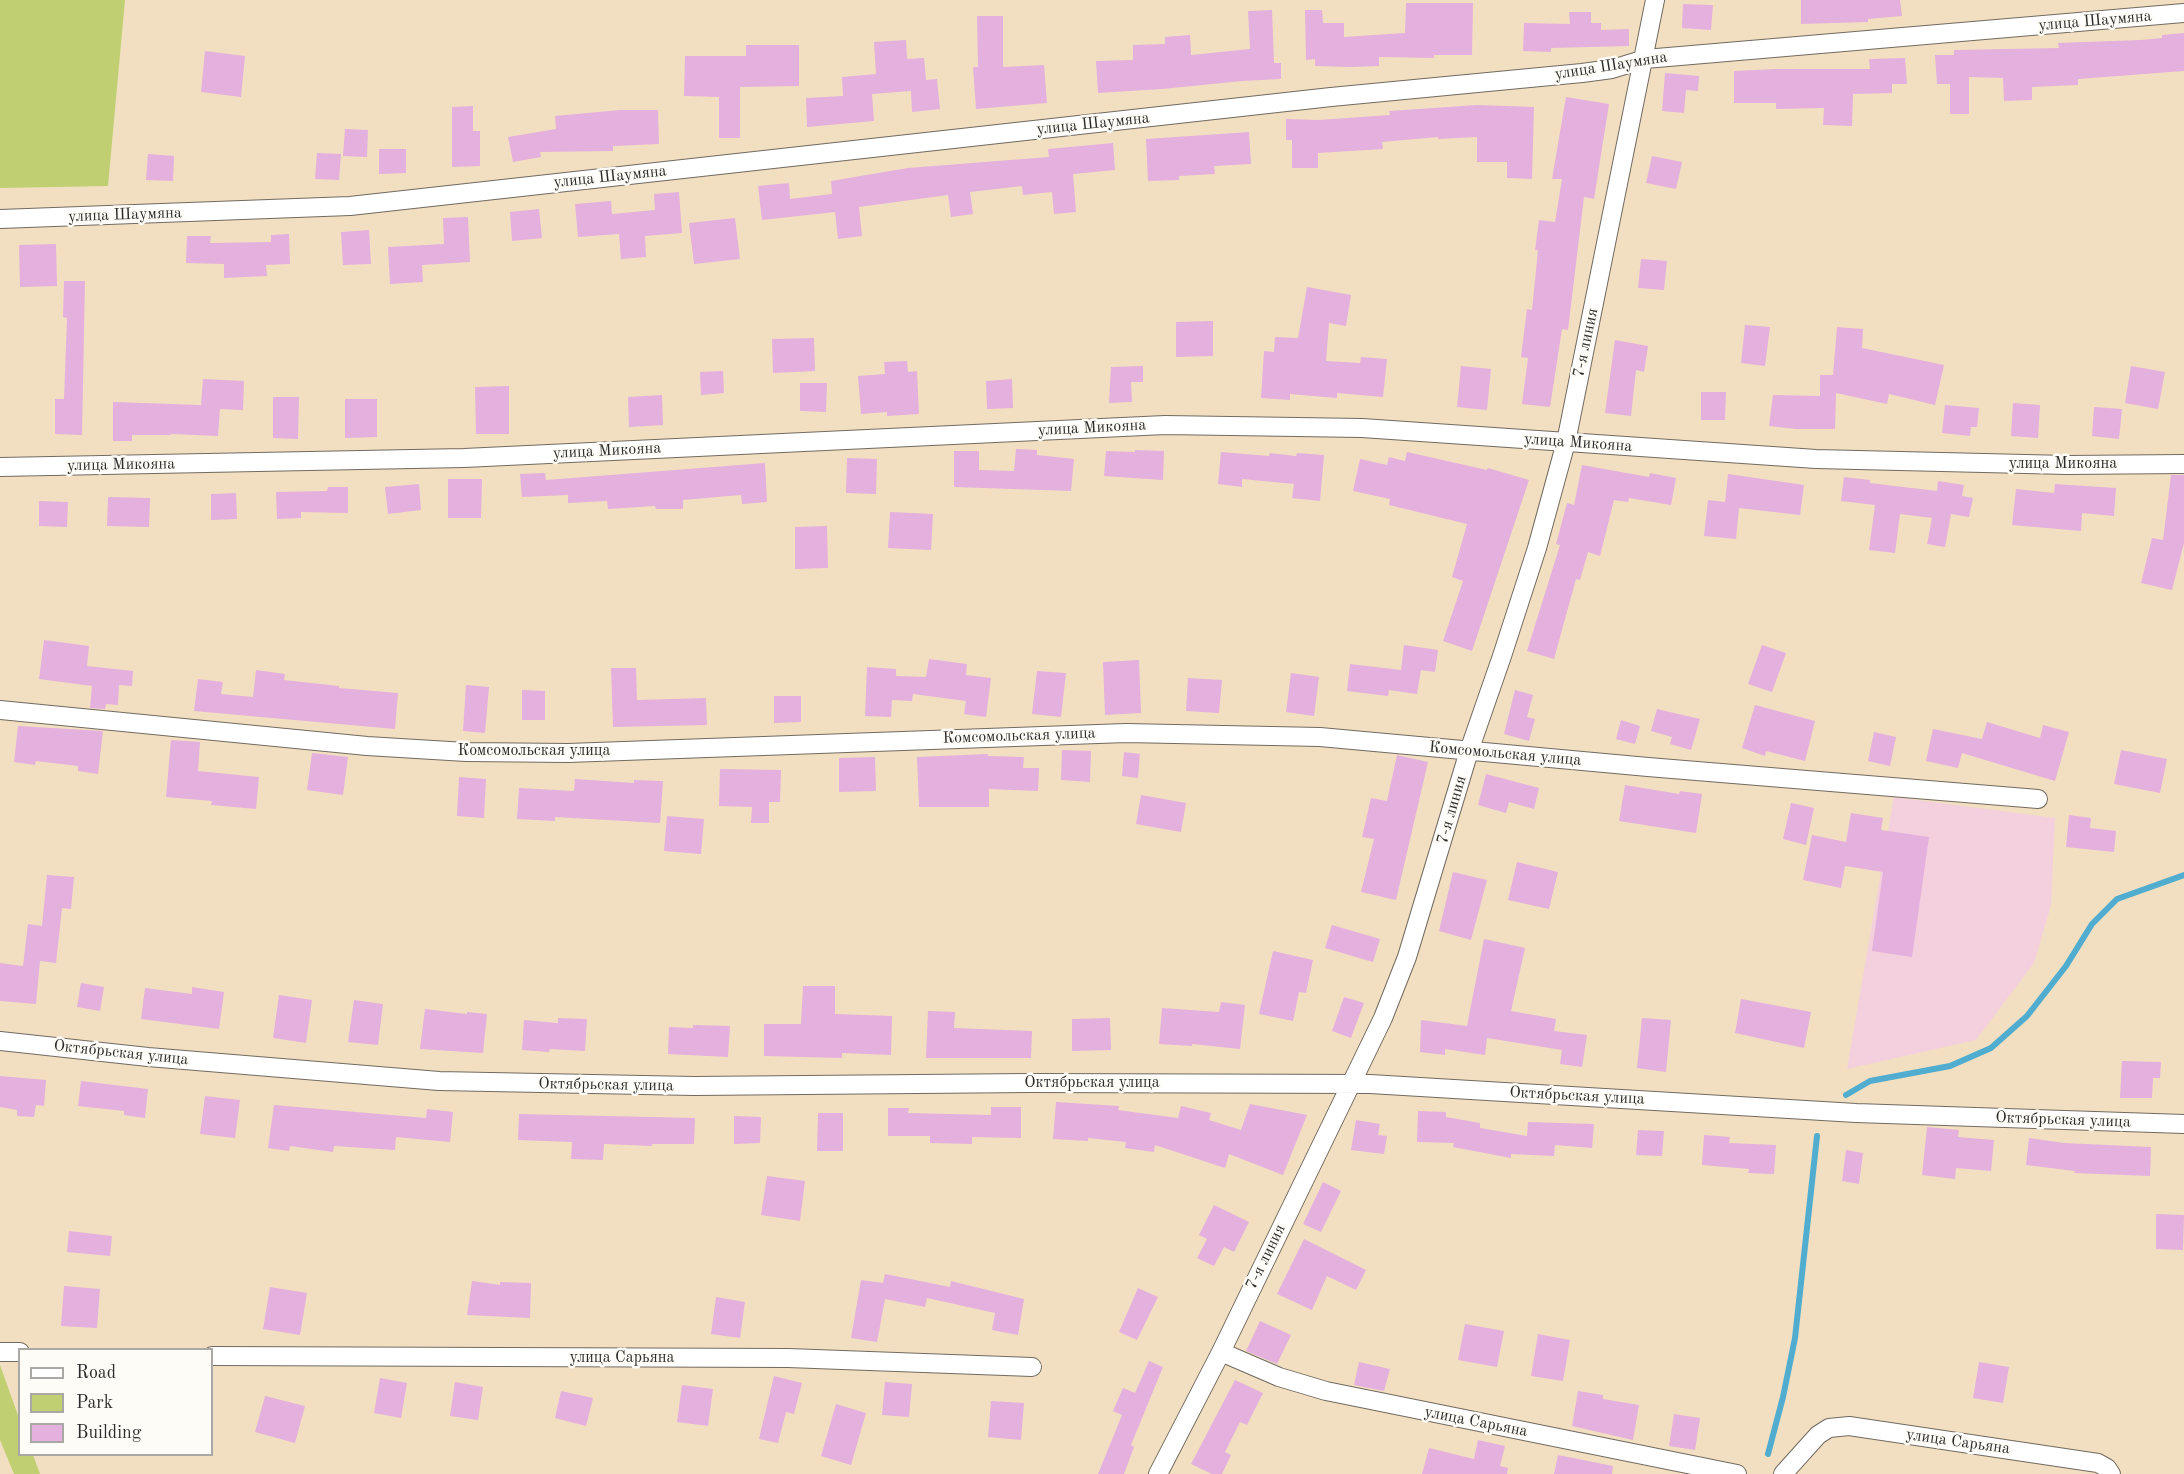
<!DOCTYPE html>
<meta charset="utf-8">
<style>
body{margin:0}
#map{position:relative;width:2184px;height:1474px;overflow:hidden;background:#f2dfc1;font-family:"Old Standard TT",serif}
canvas{display:block}
.legend{position:absolute;left:18px;top:1348px;width:195px;height:108px;box-sizing:border-box;background:#fdfcf7;border:2px solid #a9a8a5;margin:0;padding:8px 10px;list-style:none;font-size:18px;color:#2b2b2b}
.legend li{display:flex;align-items:center;gap:12px;height:30px}
.legend b{width:30px;border:2px solid #a9a8a5}
</style>
<div id="map">
<canvas width="2184" height="1474"></canvas>
<ul class="legend">
<li><b style="height:8px;background:#fff"></b>Road</li>
<li><b style="height:16px;background:#c0cf72"></b>Park</li>
<li><b style="height:16px;background:#e4b0dd"></b>Building</li>
</ul>
</div>
<script>
const context = document.querySelector('canvas').getContext('2d');
context.lineJoin = 'round';
function fillPath(path, color) { context.fillStyle = color; context.fill(path, 'evenodd'); }
function stroke(path, color, width, dash) { context.strokeStyle = color; context.lineWidth = width; context.lineCap = dash ? 'butt' : 'round'; context.setLineDash(dash || []); context.stroke(path); }
function label(font, color, halo, rows, align = 'center') {
  context.font = font + ' "Old Standard TT",serif'; context.lineWidth = 5; context.setLineDash([]); context.textBaseline = 'middle'; context.strokeStyle = halo; context.fillStyle = color; for (const [text, x, y, turn = 0] of rows) {
    context.save(); context.translate(x, y); context.rotate((+turn || 0) * Math.PI / 180); context.textAlign = isNaN(turn) ? turn : align; if (halo) context.strokeText(text, 0, 0); context.fillText(text, 0, 0); context.restore();
  }
}
const built = new Path2D(`
 M1894,797L2055,818L2051,905L2034,963L1976,1040L1847,1069Z`);
const green = new Path2D(`
 M0,0H125L108,186L0,188Z
 M0,1365L19,1418L20,1454L33,1455L40,1474H14L0,1440Z`);
const stream = new Path2D(`
 M1846,1095L1870,1081L1950,1066L1991,1048L2027,1016L2066,966L2092,924L2117,899L2184,875
 M1768,1454L1783,1397L1795,1338L1817,1136`);
const building = new Path2D(`
 M1801,0H1900L1902,16L1868,19V22L1801,24Z
 M1406,3H1473L1472,55H1434V58L1379,57V66L1351,67L1315,66V59L1306,60L1305,10H1322L1323,23H1344V37L1405,33Z
 M1683,4L1713,5L1711,30L1682,28Z
 M1272,10L1274,63H1281V79L1242,81L1162,89L1098,93L1096,61L1133,60V45L1165,44V37L1190,35L1191,55L1250,49L1248,11Z
 M1569,12H1591V23H1601V30L1629,29V46L1551,48V52L1523,51L1524,23L1570,24Z
 M977,16H1003V67L1044,65L1047,103L976,109L973,67H978Z
 M2184,33V71L2078,79V85L2032,87V100L2004,101L2003,78L1969,77V114H1950V84H1937L1935,55H1954V50L2059,48L2058,43L2141,40L2162,38V35Z
 M906,40L907,59L924,58L926,80L937,79L940,109L912,112L911,91L872,94L874,121L807,127L806,98L843,96L842,77L876,74L874,42Z
 M746,45H799V86L740,87V138H719V97L684,96L685,56H746Z
 M205,51L245,56L241,97L201,92Z
 M1905,58L1907,84H1892V93L1853,94L1852,126L1823,125L1824,108L1776,109V103H1734V71L1776,69H1870L1869,59Z
 M1665,73L1699,76L1698,91L1686,90L1684,113L1662,111Z
 M1566,97L1609,104L1594,199L1584,197L1568,330L1562,329L1550,407L1522,404L1528,358L1521,357L1527,309L1532,310L1538,250H1535L1539,220L1555,222L1562,179H1552Z
 M1477,105L1534,107L1532,179L1507,178V162H1477V137L1438,139V137L1382,142L1383,149L1318,153V168H1292V140H1286V119L1318,120L1390,115L1389,111Z
 M473,106V131H480V166L452,167V107Z
 M620,110H658L659,144L613,146V151L540,152L541,157L513,162L508,137L556,129L555,116Z
 M345,129L368,130L367,157L343,156Z
 M1249,132L1251,164L1214,166L1215,174L1179,176V180L1148,181L1146,139Z
 M1113,143L1115,170L1073,174L1076,212L1054,214L1052,192L1023,195L1022,186L970,192L973,214L951,217L948,195L859,207L862,236L838,239L835,212L762,220L758,186L789,183L790,199L832,194L831,181L908,168L1049,157L1048,149Z
 M379,149H406V173L379,174Z
 M317,153L341,154L339,180L315,179Z
 M148,154L174,156L173,181L146,180Z
 M1652,156L1682,162L1676,189L1646,183Z
 M679,192L682,233L645,236L646,257L621,259L619,234L578,237L575,204L611,201L612,214L655,210L654,194Z
 M539,209L542,238L512,241L510,212Z
 M468,217L470,262L422,265L423,282L390,284L388,247L444,244L443,218Z
 M735,218L740,259L694,264L689,223Z
 M369,230L371,264L343,265L341,232Z
 M289,234L290,264L266,265L267,276L224,278V264L186,263L187,236H211L210,243L271,242V235Z
 M56,244L57,286L20,287L19,245Z
 M1641,259L1667,261L1664,290L1638,288Z
 M64,281H85L82,435L55,434V399H64L67,318L63,317Z
 M1307,287L1351,295L1346,326L1329,323L1326,361L1360,363L1361,357L1387,359L1383,397L1337,393V398L1290,394V400L1261,398L1264,351L1274,352L1275,337L1298,338Z
 M1213,321V356L1176,357V322Z
 M1745,325L1770,327L1765,366L1741,363Z
 M1837,327L1863,329L1862,348L1944,365L1935,405L1889,394L1887,404L1836,393L1835,429H1796L1769,426L1773,395L1820,396V375H1833Z
 M814,338L815,371L773,373L772,339Z
 M1615,340L1648,346L1644,372L1636,370L1631,416L1605,413Z
 M907,361L908,372L917,371L919,414L887,416V412L861,414L858,376L885,374L884,362Z
 M1143,366V382H1131L1132,402L1109,403L1111,367Z
 M1461,366L1491,369L1487,410L1457,407Z
 M2131,366L2165,372L2158,409L2125,403Z
 M723,371L724,393L701,395L700,372Z
 M203,379L244,381L243,410L220,409L218,436L171,434V435H132V441H113V402L201,405Z
 M1012,379L1013,408L987,409L986,381Z
 M800,383H827L826,412L800,411Z
 M509,386V434H476L475,387Z
 M1701,392H1726L1725,420H1701Z
 M662,395L663,425L629,427L628,397Z
 M273,397H299L298,439L273,438Z
 M345,399H377V437L345,438Z
 M2013,403L2040,405L2038,438L2011,436Z
 M1945,405L1979,408L1977,427H1971L1970,436L1942,433Z
 M2094,407L2122,409L2119,439L2092,436Z
 M1016,449L1037,450V455L1074,459L1071,491L954,487V451H979V470L1014,471Z
 M1135,450L1164,451L1163,480L1104,476L1106,451L1135,452Z
 M1221,452L1269,456L1270,453L1296,456L1297,453L1324,455L1320,501L1292,498L1294,484L1242,479V487L1218,484Z
 M1407,452L1487,470L1488,468L1529,480L1472,651L1443,641L1463,581L1452,577L1467,524L1389,505L1390,499L1353,491L1360,459L1387,465L1389,457L1405,461Z
 M847,458L877,459L876,494L846,493Z
 M765,463L767,502L742,504L741,495L683,500V509H656L655,506L608,509L607,501L568,503V495L522,497L520,474L545,473L546,480Z
 M1582,465L1649,477L1650,473L1676,478L1671,505L1629,498L1628,502L1614,500L1600,556L1588,552L1580,580L1576,579L1554,659L1527,651L1560,545L1556,544L1567,503L1574,505Z
 M1728,474L1804,485L1800,515L1739,508L1736,539L1704,536L1708,500L1725,502Z
 M2171,475H2184V543L2172,590L2141,583L2152,538L2163,540Z
 M1844,477L1870,480V483L1937,491L1938,481L1964,485L1962,496L1973,498L1969,517L1951,514L1945,547L1927,544L1932,518L1900,514L1895,553L1869,550L1875,505L1841,501Z
 M448,479H482L481,518H448Z
 M419,484L421,510L388,514L385,487Z
 M2055,484L2116,488L2114,516L2082,513L2081,531L2012,525L2016,489L2054,493Z
 M328,487H348V513L301,512V518L277,519L276,492L327,491Z
 M236,493L237,519L211,520V494Z
 M108,497L150,498L149,527L107,526Z
 M39,501L68,502L67,527L39,526Z
 M890,512L933,514L931,550L888,548Z
 M827,526L828,568L795,569V527Z
 M44,640L89,646L87,666L133,671L132,686L119,685L118,705L106,704L105,709L90,708L92,686L39,679Z
 M1404,645L1438,650L1435,672L1421,670L1417,694L1389,690L1388,696L1347,691L1350,664L1401,670Z
 M1762,645L1786,653L1772,692L1748,684Z
 M929,659L967,664L966,675L991,678L986,717L964,714L966,701L913,694L912,701L892,700L891,717L865,716L867,667L896,669V676L926,677Z
 M1139,660L1141,713L1105,715L1103,662Z
 M611,668H636L637,700L706,698L707,725L613,727Z
 M256,670L285,674L284,680L339,686V688L398,693L395,729L194,711L198,679L223,682L221,694L253,697Z
 M1037,671L1066,673L1061,717L1032,714Z
 M1291,673L1319,677L1314,716L1286,712Z
 M1188,678L1222,680L1219,713L1186,711Z
 M466,685L489,687L485,733L463,731Z
 M522,690L545,691V720H522Z
 M1515,690L1533,695L1527,717L1535,719L1529,741L1504,734Z
 M774,696H801V722L774,723Z
 M1755,705L1815,721L1805,761L1766,751L1765,756L1742,748Z
 M1657,709L1700,719L1691,750L1670,744L1672,737L1651,731Z
 M1621,720L1640,726L1635,744L1616,739Z
 M1987,722L2040,738L2043,725L2069,732L2055,781L1962,753L1958,768L1926,761L1933,729L1982,739Z
 M18,726L103,731L98,774L78,771V766L36,761L35,765L14,762Z
 M1874,732L1896,737L1890,766L1868,761Z
 M171,740L200,742L198,771L259,777L256,809L211,805L212,801L166,797Z
 M1062,750L1091,751L1090,782L1061,780Z
 M2121,750L2167,759L2160,793L2114,784Z
 M1124,752L1140,754L1138,778L1122,776Z
 M312,753L348,757L343,795L307,790Z
 M988,754V756L1024,757L1023,768H1039L1038,791L989,789V807H919L917,757Z
 M1397,755L1428,762L1396,900L1361,892L1374,839L1362,837L1371,798L1387,801Z
 M875,757L876,791L839,792V758Z
 M720,769L781,770L780,802H769V823H751L752,807L719,806Z
 M1486,774L1539,788L1534,809L1509,802L1506,813L1478,805Z
 M459,777L486,779L484,818L457,816Z
 M575,779L634,783V780L663,781L660,823L555,817V821L517,819L519,788L574,791Z
 M1625,785L1679,794L1680,791L1702,794L1696,833L1619,821Z
 M1141,795L1186,803L1181,832L1136,824Z
 M1791,803L1814,808L1806,845L1783,839Z
 M1851,813L1883,818L1881,830L1929,837L1912,957L1872,951L1883,872L1845,866L1841,888L1803,880L1812,835L1846,842Z
 M2069,815L2091,818L2090,828L2116,831L2114,852L2066,847Z
 M667,816L704,819L701,854L664,851Z
 M1517,862L1558,872L1549,909L1508,900Z
 M1453,872L1487,880L1471,940L1439,931Z
 M47,875L74,877L71,909L62,908L56,963L40,961L36,1004L0,1001V963L23,966L28,924L42,926Z
 M1332,925L1380,939L1373,962L1325,948Z
 M1484,939L1525,948L1511,1011L1556,1019L1554,1031L1587,1035L1582,1067L1560,1064L1562,1050L1487,1038L1485,1055L1445,1049V1055L1420,1052L1421,1020L1467,1026Z
 M1273,951L1313,960L1306,993L1299,992L1293,1021L1259,1014Z
 M81,983L104,987L100,1011L77,1007Z
 M803,986H835V1014L892,1016L891,1055L842,1053V1058L764,1056V1024H801Z
 M192,987L224,992L219,1029L141,1019L145,988L192,994Z
 M279,995L312,1000L306,1043L273,1038Z
 M1344,997L1364,1003L1351,1038L1332,1031Z
 M1741,999L1811,1012L1804,1048L1735,1033Z
 M354,1000L383,1004L378,1045L348,1042Z
 M1221,1002L1245,1005L1240,1049L1192,1044V1046L1159,1044L1162,1008L1219,1012Z
 M425,1009L467,1014V1012L487,1014L483,1053L420,1049Z
 M928,1011L955,1012L954,1028L1032,1031L1031,1058H926Z
 M558,1018L587,1019L585,1051L550,1049L549,1052L522,1050L524,1020L558,1023Z
 M1110,1018L1111,1050L1072,1051V1019Z
 M1642,1018L1671,1020L1666,1072L1637,1068Z
 M693,1025L730,1026L728,1057L668,1054L669,1027L693,1028Z
 M2122,1061L2161,1062L2160,1078H2153L2152,1098H2120Z
 M0,1076L46,1080L44,1106L36,1105L34,1117L17,1116V1110L0,1107Z
 M81,1081L148,1089L145,1118L124,1115V1111L78,1106Z
 M205,1096L240,1100L235,1138L200,1134Z
 M1056,1102L1119,1106L1118,1110L1178,1118L1181,1106L1211,1113L1209,1120L1241,1130L1250,1104L1307,1115L1283,1175L1229,1154L1225,1168L1155,1145L1154,1152L1125,1148L1126,1142L1088,1138V1141L1053,1139Z
 M274,1105L426,1118L427,1109L453,1112L450,1142L396,1137L395,1150L334,1146L333,1152L290,1146L289,1151L268,1148Z
 M991,1107H1021V1138L972,1137V1144L930,1143V1136H888V1108H909L908,1113L991,1115Z
 M1418,1111L1446,1112V1117L1480,1123V1128L1527,1136L1528,1122L1594,1124L1592,1148L1555,1145L1554,1156L1511,1154V1158L1453,1147L1454,1143L1417,1142Z
 M818,1113H843V1151H817Z
 M519,1114L695,1118L694,1144H652V1146L604,1144L603,1160L571,1159L572,1142L518,1140Z
 M734,1116L761,1117L760,1143L734,1144Z
 M1356,1120L1380,1124L1378,1135L1387,1136L1384,1154L1351,1150Z
 M1927,1127L1959,1130L1958,1137L1994,1140L1991,1171L1956,1168L1955,1179L1922,1175Z
 M1638,1130L1664,1131L1662,1156L1636,1155Z
 M1704,1135L1730,1137L1729,1143L1776,1145L1774,1174L1748,1173L1749,1169L1702,1165Z
 M2029,1138L2064,1143L2151,1147L2150,1176L2074,1173L2075,1171L2026,1165Z
 M1846,1150L1863,1153L1859,1184L1842,1181Z
 M767,1176L805,1181L800,1221L761,1215Z
 M1323,1182L1341,1191L1321,1232L1303,1224Z
 M1214,1205L1249,1222L1234,1252L1224,1247L1214,1266L1197,1258L1207,1239L1199,1235Z
 M2156,1214L2184,1215L2183,1250L2156,1249Z
 M69,1231L112,1236L110,1256L67,1252Z
 M1304,1239L1366,1270L1356,1290L1327,1276L1312,1310L1277,1294Z
 M885,1274L950,1287L951,1281L1024,1299L1018,1335L992,1330L995,1313L927,1298L925,1307L885,1299L877,1342L851,1338L861,1280L883,1283Z
 M472,1281L500,1285V1282L531,1283L530,1318L467,1315Z
 M64,1286L100,1289L97,1328L61,1326Z
 M270,1287L307,1293L300,1335L263,1329Z
 M1138,1288L1158,1297L1137,1340L1119,1332Z
 M716,1297L745,1302L740,1338L711,1334Z
 M1260,1321L1291,1335L1277,1364L1246,1351Z
 M1465,1324L1504,1331L1497,1367L1458,1360Z
 M1538,1334L1570,1340L1563,1381L1531,1376Z
 M1149,1361L1163,1367L1131,1445L1134,1447L1124,1474H1098L1122,1415L1113,1411L1123,1388L1135,1393Z
 M1359,1362L1390,1369L1384,1391L1354,1385Z
 M1979,1362L2009,1367L2003,1403L1973,1398Z
 M774,1376L802,1383L794,1414L786,1412L778,1443L759,1439Z
 M380,1378L407,1383L401,1418L374,1413Z
 M1235,1380L1263,1393L1247,1425L1240,1422L1225,1452L1231,1455L1222,1474H1212L1191,1464Z
 M455,1382L483,1387L478,1420L450,1416Z
 M885,1382L912,1384L909,1417L882,1415Z
 M682,1385L713,1389L708,1426L677,1422Z
 M561,1391L593,1398L586,1426L555,1418Z
 M1578,1391L1603,1395V1399L1639,1405L1633,1440L1572,1426Z
 M265,1396L305,1406L295,1443L255,1432Z
 M991,1401L1024,1403L1021,1440L988,1437Z
 M836,1404L866,1413L851,1465L821,1456Z
 M1674,1414L1700,1418L1695,1450L1669,1446Z
 M1478,1440L1505,1446L1500,1466L1508,1468L1507,1474H1422L1429,1448L1474,1459Z
 M1558,1455L1613,1466L1612,1474H1554Z`);
const minor = new Path2D(`
 M0,219L350,206L1331,97L1582,73L1612,69L1645,59L2184,13
 M0,467L464,458L1165,425L1362,428L1816,459L2067,465L2184,464
 M0,710L367,746L466,752L568,753L1126,733L1320,737L1648,767L2038,799
 M0,1041L148,1057L439,1081L694,1086L1030,1083L1370,1084L1856,1113L2184,1124
 M0,1352H20
 M1221,1352L1279,1377L1326,1391L1737,1474
 M212,1356L788,1358L1032,1367
 M1158,1474L1221,1352L1383,1018L1407,957L1469,751L1502,656L1537,548L1566,442L1655,0
 M1783,1474L1818,1435L1829,1428L1849,1426L2098,1463L2107,1468L2111,1474`);
const streetNames = [
 ["улица Шаумяна",2095,21,-5],
 ["улица Шаумяна",1611,66,-9],
 ["улица Шаумяна",1093,124,-6],
 ["улица Шаумяна",610,177,-6],
 ["улица Шаумяна",125,215,-2],
 ["7-я линия",1586,343,-78],
 ["улица Микояна",1092,428,-3],
 ["улица Микояна",1578,443,4],
 ["улица Микояна",607,451,-3],
 ["улица Микояна",2063,464],
 ["улица Микояна",121,465,-1],
 ["Комсомольская улица",1019,736,-2],
 ["Комсомольская улица",534,751],
 ["Комсомольская улица",1505,754,5],
 ["7-я линия",1452,810,-74],
 ["Октябрьская улица",121,1053,6],
 ["Октябрьская улица",1092,1083],
 ["Октябрьская улица",606,1085,1],
 ["Октябрьская улица",1577,1096,3],
 ["Октябрьская улица",2063,1120,2],
 ["7-я линия",1266,1257,-64],
 ["улица Сарьяна",622,1358],
 ["улица Сарьяна",1476,1422,11],
 ["улица Сарьяна",1958,1442,8]
];
fillPath(built, '#f4cfdd');
fillPath(green, '#c0cf72');
stroke(stream, '#51adcf', 6);
fillPath(building, '#e4b0dd');
stroke(minor, '#716a60', 20);
stroke(minor, '#fff', 18);
label('16px', '#2b2b2b', '#fdfcf7', streetNames);
</script>
